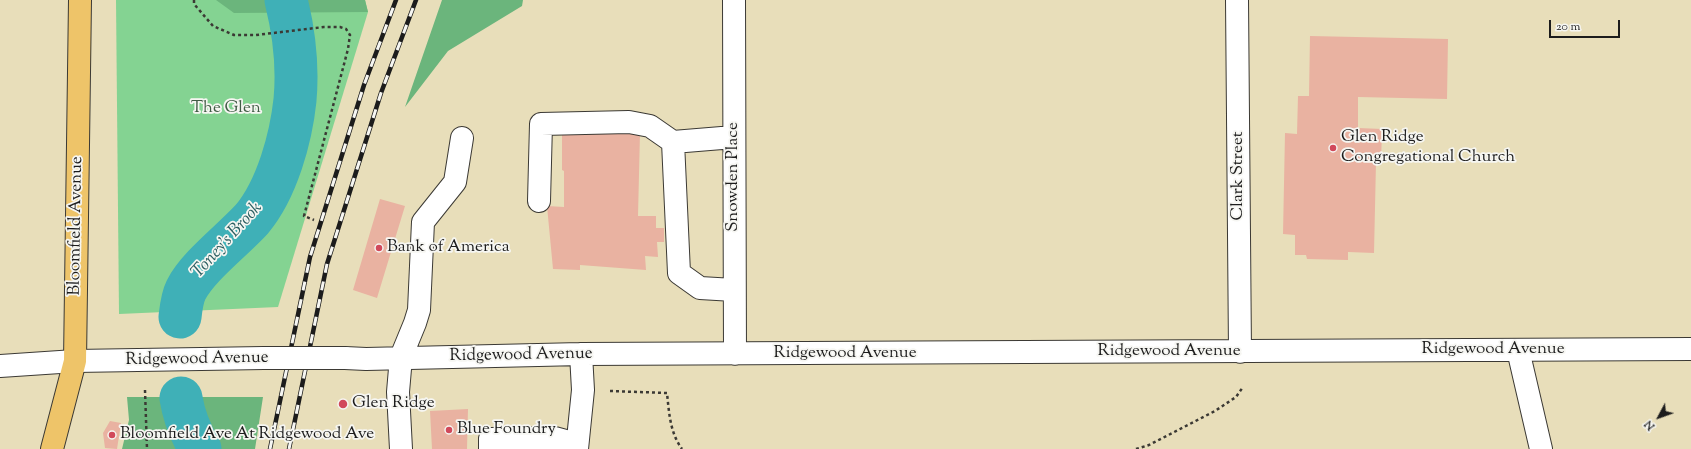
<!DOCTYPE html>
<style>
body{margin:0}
#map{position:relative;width:1691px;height:449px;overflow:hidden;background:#e8deba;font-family:"Sorts Mill Goudy",serif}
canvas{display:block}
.north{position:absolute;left:1639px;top:397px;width:40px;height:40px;-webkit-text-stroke:3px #f6f6f2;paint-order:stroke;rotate:229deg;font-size:11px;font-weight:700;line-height:16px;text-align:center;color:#1c1c1c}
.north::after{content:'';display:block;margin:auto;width:14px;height:18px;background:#1c1c1c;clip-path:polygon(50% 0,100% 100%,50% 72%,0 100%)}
.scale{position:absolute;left:1549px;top:20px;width:71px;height:18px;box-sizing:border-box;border:2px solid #1c1c1c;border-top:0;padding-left:5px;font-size:12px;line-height:14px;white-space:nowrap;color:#1c1c1c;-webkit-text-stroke:3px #f6f6f2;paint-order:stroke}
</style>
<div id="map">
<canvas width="1691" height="449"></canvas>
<div class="north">N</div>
<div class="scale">20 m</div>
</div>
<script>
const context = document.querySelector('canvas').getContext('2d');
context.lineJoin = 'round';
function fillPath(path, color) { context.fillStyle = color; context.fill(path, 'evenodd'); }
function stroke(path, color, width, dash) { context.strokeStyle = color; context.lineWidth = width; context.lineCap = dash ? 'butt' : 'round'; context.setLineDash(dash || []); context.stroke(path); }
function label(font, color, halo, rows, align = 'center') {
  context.font = font + ' "Sorts Mill Goudy",serif'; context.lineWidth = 3.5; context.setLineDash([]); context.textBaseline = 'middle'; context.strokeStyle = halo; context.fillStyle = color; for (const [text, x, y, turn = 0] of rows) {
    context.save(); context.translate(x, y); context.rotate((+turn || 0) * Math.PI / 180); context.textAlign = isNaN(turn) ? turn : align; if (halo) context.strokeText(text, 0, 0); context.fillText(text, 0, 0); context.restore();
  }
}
const green = new Path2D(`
 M116,0H365L368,12L278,307L119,314Z`);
const forest = new Path2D(`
 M216,0H365L368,12L234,13Z
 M442,0H523L522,6L448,51L405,107Z
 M127,397H263L255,449H122L129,420Z`);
const river = new Path2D(`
 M180,317C181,308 182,298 186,290C198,266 233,240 252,219C277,189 291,138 295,100C298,67 294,32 286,0
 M181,398C184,417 190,432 200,449`);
const building = new Path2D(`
 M1310,36L1448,39L1447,99L1358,97V128L1382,129L1381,162H1376L1374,253L1348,252V260L1307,259L1306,255H1295V235L1283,234L1285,133L1297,134L1298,96H1309Z
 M640,133L638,216H656V228H664V242H657L658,257L645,256L646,270L580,265V270L553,269L547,206L564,207V171L562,170V134Z
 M380,199L405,206L377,298L353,290Z
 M468,409L467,449H432L430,411Z
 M110,421L121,423L117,449L105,448L103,433Z`);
const path = new Path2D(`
 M194,0V4L213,26L234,35H256L324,27H340L346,29L350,35L348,49L304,216L314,220
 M145,390L147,449
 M610,391L667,393C669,412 670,433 682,449
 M1136,449L1149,445L1215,411L1236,397L1243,387`);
const minor = new Path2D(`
 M734,0L735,354
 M1237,0L1240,352
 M734,137L673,142L679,273L700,288L734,290
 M539,201L541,124L629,122L650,126L673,142
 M1518,350L1541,449
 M345,358L366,359L581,354L1691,349
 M0,366L75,361L264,358
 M401,449L398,392L401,357L415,323L419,310L423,222L455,182L462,138
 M490,449V439L555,438L577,444
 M577,449L583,390L581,354`);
const major = new Path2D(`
 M52,449L75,361L80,0`);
const rail = new Path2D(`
 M270,449L310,257L364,85L396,0
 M289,449L327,264L381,93L416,0`);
const minorBridge = new Path2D(`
 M264,358H345`);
const markers = [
 [1333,148,4,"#d1495b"],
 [379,248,4,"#d1495b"],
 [343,404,5,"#d1495b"],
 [449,430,4,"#d1495b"],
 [112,435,4,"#d1495b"]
];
const parkNames = [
 ["The Glen",226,109]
];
const poiNames = [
 ["Glen Ridge",1341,138],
 ["Congregational Church",1341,158],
 ["Bank of America",387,248],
 ["Glen Ridge",352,404],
 ["Blue Foundry",457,430],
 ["Bloomfield Ave At Ridgewood Ave",120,435]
];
const streetNames = [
 ["Clark Street",1239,176,-90],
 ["Snowden Place",734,177,-90],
 ["Bloomfield Avenue",77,226,-89],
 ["Ridgewood Avenue",1493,350],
 ["Ridgewood Avenue",1169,352],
 ["Ridgewood Avenue",845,354],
 ["Ridgewood Avenue",521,356,-1],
 ["Ridgewood Avenue",197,360,-1]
];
const waterNames = [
 ["Toney's Brook",228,241,-48]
];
fillPath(green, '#84d392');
fillPath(forest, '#6bb57c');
stroke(river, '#3fb0b7', 43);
fillPath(building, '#e9b2a1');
stroke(minor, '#3b3934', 24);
stroke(major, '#3b3934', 24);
stroke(path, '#3b3934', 2.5, [3, 3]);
stroke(minor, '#fff', 22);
stroke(major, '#eec469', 22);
stroke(rail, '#1c1c1c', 4.5);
stroke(rail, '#f6f6f2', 3, [9]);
stroke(minorBridge, '#3b3934', 24, []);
stroke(minorBridge, '#fff', 22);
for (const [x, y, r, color] of markers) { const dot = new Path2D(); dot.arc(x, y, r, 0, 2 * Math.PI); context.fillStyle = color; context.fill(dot); stroke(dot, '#f6f6f2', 1.5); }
label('17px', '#405c45', '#f6f6f2', parkNames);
label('17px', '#1c1c1c', '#f6f6f2', poiNames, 'left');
label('17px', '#1c1c1c', '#f6f6f2', streetNames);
label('italic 18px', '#2c5f62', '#f6f6f2', waterNames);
</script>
